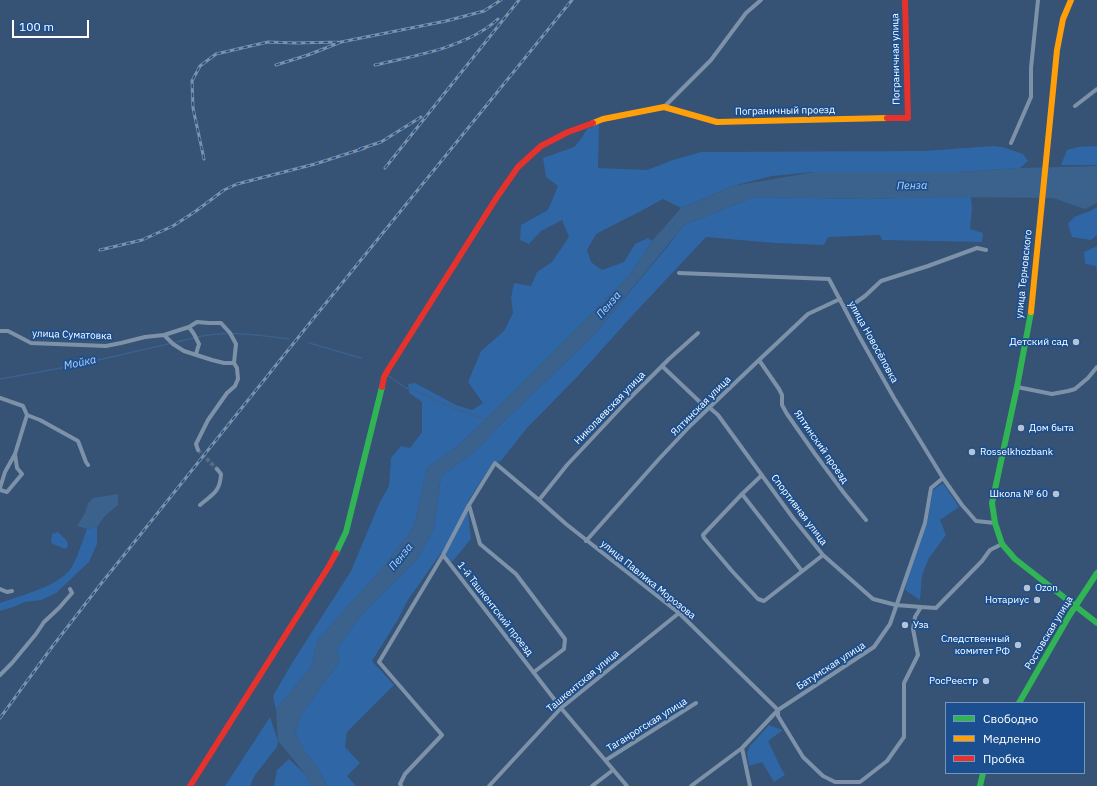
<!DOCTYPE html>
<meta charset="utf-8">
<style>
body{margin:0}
#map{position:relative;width:1097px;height:786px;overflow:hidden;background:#365274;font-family:"IBM Plex Sans",sans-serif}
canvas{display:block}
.legend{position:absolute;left:945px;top:702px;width:140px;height:72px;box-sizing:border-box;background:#1b4f8f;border:1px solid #7695bc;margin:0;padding:5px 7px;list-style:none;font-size:12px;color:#fff}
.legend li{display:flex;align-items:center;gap:8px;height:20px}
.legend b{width:20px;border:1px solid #7695bc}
.scale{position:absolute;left:12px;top:20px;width:77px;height:18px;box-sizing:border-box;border:2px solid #fff;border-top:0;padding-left:5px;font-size:12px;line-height:14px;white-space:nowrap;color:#fff;-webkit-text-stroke:3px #1b4f8f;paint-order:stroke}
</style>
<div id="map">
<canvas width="1097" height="786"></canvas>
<ul class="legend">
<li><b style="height:5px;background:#30b455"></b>Свободно</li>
<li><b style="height:5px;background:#ff9f0a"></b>Медленно</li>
<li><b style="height:5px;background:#e5322d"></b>Пробка</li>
</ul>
<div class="scale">100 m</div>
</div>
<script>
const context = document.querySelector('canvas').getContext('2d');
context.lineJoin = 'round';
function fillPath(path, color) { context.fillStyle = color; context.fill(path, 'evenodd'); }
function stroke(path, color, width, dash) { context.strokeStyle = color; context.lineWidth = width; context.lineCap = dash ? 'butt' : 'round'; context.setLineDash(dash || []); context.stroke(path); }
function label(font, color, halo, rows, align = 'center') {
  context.font = font + ' "IBM Plex Sans",sans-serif'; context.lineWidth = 3.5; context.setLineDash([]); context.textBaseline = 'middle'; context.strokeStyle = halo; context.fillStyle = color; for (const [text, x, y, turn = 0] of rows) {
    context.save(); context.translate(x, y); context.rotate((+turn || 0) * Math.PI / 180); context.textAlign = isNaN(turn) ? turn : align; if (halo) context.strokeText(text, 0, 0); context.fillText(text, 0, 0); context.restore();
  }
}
const green = new Path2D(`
 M599,124L598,168L647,170L673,160L701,152L924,151L993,146L1003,147L1023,154L1028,161L1020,168L961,172H814L772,176L733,186L681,208L663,199L639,212L596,234L587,250L591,262L602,270L624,262L635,244L648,238L652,241L630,275L489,416L457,447L427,468L414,527L385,565L318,640L311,667L276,710L273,696L292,663L351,571L379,504L389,486L391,458L401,446L410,448L422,432V402L409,393L408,384L415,383L456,405L472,410L483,403L468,382L481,351L504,331L513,313L511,298L514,283L531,286L537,272L552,262L569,237L562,220L541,231L529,244L520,240L521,225L548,210L558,186L546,177L543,158L574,147L581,139L587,129Z
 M1097,146V165H1061L1067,150L1078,147Z
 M971,196L972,209L970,229L983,233L982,242L882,240L880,235L828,237L824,245L774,243L706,237L631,317L578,376L527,428L500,462L494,461L467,503L471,539L452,562L441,553L408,600L397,621L372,661L394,685L347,732L345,747L360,763L347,776L356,786H327L318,769L305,752L295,733L301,715L339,662L337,648L363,613L418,558L434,528L441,476L475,451L503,422L592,337L667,247L684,225L754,197L867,199Z
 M1097,207V235L1091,240L1072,237L1068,224L1074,217L1090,211Z
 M1097,246V273L1096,266L1085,264L1084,252Z
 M943,483L959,507L940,520L946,535L929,558L922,575L920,600L905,590L909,573L927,524L933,490Z
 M97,527V544L89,562L56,593L41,600L25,602L13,607L0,611V603C20,596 54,587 68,572C75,566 83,539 87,529Z
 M58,532L67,541L68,546L65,549L51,543L52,534Z
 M270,717L278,741L277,747L255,775L250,786H225Z
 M769,725L783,730L768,741L782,770L785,775L774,782L762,762L749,766L747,753L750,746Z
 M289,759L306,775L311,786H274L277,770Z`);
const water = new Path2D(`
 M1097,166V203L1085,209L1053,198L949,197L867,199L754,197L684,225L592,337L503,422L475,451L441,476L434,528L418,558L363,613L337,648L339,662L301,715L295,733L305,752L318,769L327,786H311L306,775L278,741L276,710L311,667L318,640L385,565L414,527L427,468L457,447L489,416L630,275L652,241L681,208L733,186L814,172H961L1020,168Z
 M118,494V505L105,516L97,527L87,529L77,526L85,513L88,503L93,498Z`);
const stream = new Path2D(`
 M197,337C228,330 258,335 289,339
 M309,343L361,358
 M387,375L406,388L414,390L452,408L487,420
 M0,379L72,366L194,338`);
const streetTunnel = new Path2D(`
 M198,450L217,469`);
const street = new Path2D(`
 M1075,106L1097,89
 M664,107L711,60L746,13L761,0
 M1011,143L1031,97V68L1038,0
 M679,273L829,279L859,336L894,398L943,478L962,505L976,521L995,523
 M844,307L855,303L865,296L881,281L928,266L977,248L986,250
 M189,327L194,334L199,344L196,354
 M0,331H8L31,343L106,346L121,343L145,337L164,335L173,344L184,351L212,360L224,363H234
 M164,335L189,327L197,322L209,323H221L230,333L236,344L234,363L237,368L238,379L235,386L227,393L208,420L196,444L198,450
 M759,360L779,389L782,395V405L787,414L815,454L844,493L866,520
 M662,366L702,404L710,408L718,415L793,518L823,555L873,599L896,605L921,607
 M1017,387L1052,394L1068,391L1075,389L1088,378L1097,367
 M0,398L23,406L27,415
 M27,415L40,420L78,441L86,462L88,465
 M762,475L742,494L703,535L704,538L732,571L758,599L764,601L823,555
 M0,488L5,472L15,454L27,415
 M0,490L7,492L22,474L17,468L15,454
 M742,494L802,571
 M539,500L567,465L628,400L669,359L698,333
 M200,505C213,494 220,492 221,474L217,469
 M469,505L480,544L516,574L565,639L564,649L534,672
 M586,541L659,459L690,426L759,360L808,314L840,299
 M443,555L561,708L627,786
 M0,589L7,592L12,591
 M0,675L12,663L36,634L44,622L59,608L72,593L70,589
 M742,748L750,786
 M606,760L696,703
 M401,786L400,784L405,774L442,735L379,662L443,555L469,505L495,463L539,500L566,524L679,613L778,710V716L803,757L823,776L835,782H860L887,761L904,737V683L918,655L913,629L915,617L921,607L936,608L982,561L990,550L1002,544
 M489,786L561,708L679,613
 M592,786L613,770
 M691,786L742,748L778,710L874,647L890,624L925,523L931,488L943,478`);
const fast = new Path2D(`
 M1031,312L1017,387L992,503L995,523L1002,544L1015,559L1097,623
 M336,553L346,532L382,387
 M1019,703L1069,616L1097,573
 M980,786L983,773`);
const slow = new Path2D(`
 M593,123L603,119L664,107L717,122L887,118
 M1031,312L1057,50L1063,19L1071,0`);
const jam = new Path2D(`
 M887,118H908L905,0
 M382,387L384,377L388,370L497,197L518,167L541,146L568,132L593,123
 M190,786L329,566L336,553`);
const rail = new Path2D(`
 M276,65L308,55L341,42L446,21L484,11L501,0
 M375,65C414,56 468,47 498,19
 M360,149L381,142L421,117
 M204,159L193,108L192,81L200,66L216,54L268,42L296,43L341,42
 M385,168L519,0
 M100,250L142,240L173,226L196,211L224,190L237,184L315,164L365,148
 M0,718L52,647L100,585L313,319L572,0`);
const markers = [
 [1076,342,4,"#b9c2ce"],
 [1021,428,4,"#b9c2ce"],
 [972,452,4,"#b9c2ce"],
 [1056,494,4,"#b9c2ce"],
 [1027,588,4,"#b9c2ce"],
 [1037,600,4,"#b9c2ce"],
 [905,625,4,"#b9c2ce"],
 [1018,645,4,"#b9c2ce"],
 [986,681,4,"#b9c2ce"]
];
const streetNames = [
 ["Пограничная улица",896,59,-91],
 ["Пограничный проезд",785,111,-1],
 ["улица Терновского",1024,274,-84],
 ["улица Суматовка",72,335,2],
 ["улица Новосёловка",873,342,61],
 ["Ялтинская улица",701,406,-45],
 ["Николаевская улица",610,408,-46],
 ["Ялтинский проезд",821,447,55],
 ["Спортивная улица",799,510,53],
 ["улица Павлика Морозова",648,580,39],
 ["1-й Ташкентский проезд",495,609,52],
 ["Ростовская улица",1049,633,-59],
 ["Батумская улица",831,666,-33],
 ["Ташкентская улица",583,681,-40],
 ["Таганрогская улица",647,725,-32]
];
const poiNames = [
 ["Детский сад",1068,342],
 ["Дом быта",1029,428,"left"],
 ["Rosselkhozbank",980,452,"left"],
 ["Школа № 60",1048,494],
 ["Ozon",1035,588,"left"],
 ["Нотариус",1029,600],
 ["Уза",913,625,"left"],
 ["Следственный",1010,639],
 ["комитет РФ",1010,651],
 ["РосРеестр",978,681]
];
const waterNames = [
 ["Пенза",912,186,-1],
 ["Пенза",609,305,-49],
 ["Мойка",80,363,-12],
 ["Пенза",401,557,-51]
];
fillPath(green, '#2f66a5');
fillPath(water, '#3b618d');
stroke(stream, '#3b618d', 1.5);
stroke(streetTunnel, '#546c89', 4, [4, 2]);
stroke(street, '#7d92a8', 4);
stroke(fast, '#30b455', 6);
stroke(slow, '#ff9f0a', 6);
stroke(jam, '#e5322d', 6);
stroke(rail, '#7e92a7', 3);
stroke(rail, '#1b4f8f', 1.5, [4.5]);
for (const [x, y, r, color] of markers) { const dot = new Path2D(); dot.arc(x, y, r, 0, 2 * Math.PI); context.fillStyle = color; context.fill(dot); stroke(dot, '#1b4f8f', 1.5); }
label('10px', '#fff', '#1b4f8f', streetNames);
label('10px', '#fff', '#1b4f8f', poiNames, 'right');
label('italic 11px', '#b5d3f5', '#1b4f8f', waterNames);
</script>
